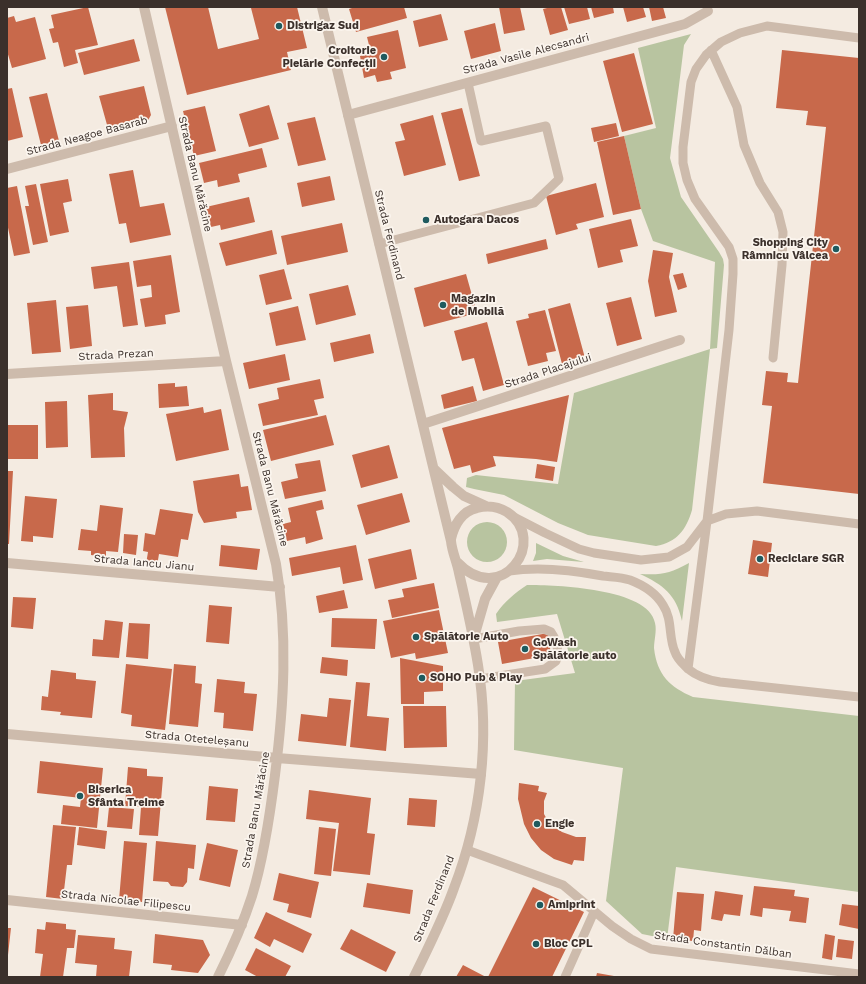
<!DOCTYPE html>
<meta charset="utf-8">
<style>
body{margin:0}
#map{position:relative;width:866px;height:984px;overflow:hidden;background:#f4ebe1;font-family:"Work Sans",sans-serif}
canvas{display:block}
.frame{position:absolute;inset:0;border:8px solid #3b302b;pointer-events:none}
</style>
<div id="map">
<canvas width="866" height="984"></canvas>
<div class="frame"></div>
</div>
<script>
const context = document.querySelector('canvas').getContext('2d');
context.lineJoin = 'round';
function fillPath(path, color) { context.fillStyle = color; context.fill(path, 'evenodd'); }
function stroke(path, color, width, dash) { context.strokeStyle = color; context.lineWidth = width; context.lineCap = dash ? 'butt' : 'round'; context.setLineDash(dash || []); context.stroke(path); }
function label(font, color, halo, rows, align = 'center') {
  context.font = font + ' "Work Sans",sans-serif'; context.lineWidth = 3.5; context.setLineDash([]); context.textBaseline = 'middle'; context.strokeStyle = halo; context.fillStyle = color; for (const [text, x, y, turn = 0] of rows) {
    context.save(); context.translate(x, y); context.rotate((+turn || 0) * Math.PI / 180); context.textAlign = isNaN(turn) ? turn : align; if (halo) context.strokeText(text, 0, 0); context.fillText(text, 0, 0); context.restore();
  }
}
const green = new Path2D(`
 M691,34L684,45L670,158L681,197L719,252L723,259L724,265L717,348L710,349L692,510C686,530 677,542 656,546L588,535L558,523L504,495L474,489L466,487L467,478L476,475L558,484L574,393L710,349L715,262L653,241L641,209L624,136L656,128L638,48Z
 M467 542a20 20 0 1 1 40 0a20 20 0 1 1-40 0Z
 M536,543L563,556L584,562L547,559L533,561L536,553Z
 M689,563L682,621C676,594 663,585 640,574C662,575 669,574 689,563Z
 M527,585C555,585 649,588 655,623C657,631 654,640 654,648C657,675 670,687 693,697L859,716V892L676,867L667,939L642,934L606,901L623,768L514,750L515,681L575,673L557,614L497,622L496,614C505,601 515,593 527,585Z`);
const building = new Path2D(`
 M88,7L98,45L75,50L78,63L64,67L58,42L53,43L49,29L54,28L51,15Z
 M165,7H208L218,49L259,39L251,8L297,7L307,48L287,52L291,70L187,95Z
 M355,7H404L407,18L356,32L349,9Z
 M499,7H520L525,30L504,34Z
 M551,7H561L568,30L550,35L543,9Z
 M564,7H587L590,19L569,24Z
 M591,7H613L614,13L594,18Z
 M623,7H643L646,17L627,22Z
 M649,7H663L666,18L652,21Z
 M441,14L448,40L419,47L413,21Z
 M14,16L16,22L35,17L46,59L12,68L7,51V18Z
 M495,23L501,51L471,59L464,31Z
 M398,30L406,68L390,72L392,79L377,82L375,75L364,78L360,56L371,53L367,37Z
 M134,39L140,61L84,75L78,53Z
 M782,50L859,58V494L763,483L772,406L762,405L766,371L788,373L787,382L798,383L826,127L806,125L808,111L776,108Z
 M634,53L653,124L622,132L603,61Z
 M144,86L151,115L147,122L109,132L99,96Z
 M12,88L23,137L7,141V89Z
 M47,93L59,141L41,145L29,97Z
 M269,105L279,139L249,147L239,114Z
 M205,106L216,151L194,156L183,111Z
 M462,108L480,176L459,181L441,113Z
 M433,115L446,165L404,176L395,142L405,140L400,124Z
 M315,117L326,160L298,166L287,123Z
 M616,123L619,136L594,142L591,128Z
 M624,136L641,209L613,215L597,142Z
 M262,148L267,167L238,174L240,182L218,187L217,180L204,183L199,163Z
 M133,170L140,207L164,203L171,235L130,243L126,223L119,224L109,174Z
 M330,176L335,200L302,207L297,183Z
 M68,179L72,201L63,203L69,232L50,236L40,184Z
 M596,183L604,217L576,224L578,229L556,235L546,196Z
 M36,184L48,242L33,245L25,206H29L25,186Z
 M17,186L30,253L14,256L7,223V188Z
 M249,197L255,222L221,230L220,225L211,227L206,207Z
 M631,219L638,246L620,250L623,262L598,268L589,229Z
 M342,223L348,252L287,265L281,236Z
 M272,230L277,254L226,266L219,243Z
 M546,239L548,249L488,264L486,254Z
 M653,250L673,253L669,277L677,312L655,317L648,281Z
 M171,255L180,312L165,315L166,324L145,327L140,299L152,297L151,285L137,287L133,261Z
 M129,262L138,325L123,327L117,286L94,289L91,267Z
 M284,269L292,299L266,305L259,275Z
 M683,273L687,287L678,290L673,275Z
 M466,274L477,313L424,327L414,288Z
 M348,285L356,315L316,325L309,294Z
 M631,297L642,339L617,346L606,303Z
 M56,300L61,352L32,354L27,303Z
 M570,303L585,358L562,364L548,309Z
 M88,305L92,346L70,349L66,307Z
 M298,306L306,340L276,346L269,313Z
 M545,310L556,351L546,353L548,361L528,366L516,321L529,318L528,314Z
 M487,322L504,385L483,391L474,358L462,361L454,331Z
 M370,334L374,353L334,362L330,343Z
 M285,354L290,380L249,389L243,363Z
 M320,379L324,398L314,400L318,415L263,426L258,404L279,399L277,388Z
 M175,383V387L187,386L189,406L159,408L158,384Z
 M473,386L477,401L444,409L441,395Z
 M113,393V410L128,412L124,428L125,457L91,458L88,395Z
 M569,395L557,462L536,459L493,456L496,466L472,473L470,465L454,469L442,428Z
 M67,401L68,447L46,448L45,402Z
 M203,407L204,413L221,409L229,450L176,461L166,414Z
 M326,415L334,445L271,461L263,430Z
 M7,425H38V459H7Z
 M389,445L398,478L361,488L352,455Z
 M320,460L326,491L285,499L281,482L298,478L295,464Z
 M537,464L555,467L553,481L535,478Z
 M7,471H13L9,544H7Z
 M239,474L241,487L248,486L252,510L236,512L237,518L204,523L198,512L193,481Z
 M402,493L410,522L366,535L357,505Z
 M25,496L57,499L53,538L33,536V542L21,541Z
 M322,500L324,509L316,511L323,539L306,544L305,537L287,541L283,524L291,522L288,508Z
 M100,505L123,508L118,552L106,551V557L91,555V551L78,550L81,529L97,531Z
 M160,509L193,514L188,540L181,539L178,557L159,554L157,566L146,564L148,552L143,551L145,533L155,535Z
 M124,534L138,535L136,555L123,553Z
 M753,540L772,543L768,577L748,574Z
 M221,545L260,549L257,570L219,566Z
 M356,545L363,580L343,584L340,567L292,576L289,558Z
 M411,549L417,579L375,589L368,559Z
 M434,583L439,608L392,618L388,600L404,597L402,589Z
 M344,590L348,608L319,613L316,596Z
 M13,597L36,598L33,629L11,627Z
 M209,605L232,607L229,644L206,642Z
 M439,610L448,653L416,659L415,653L391,658L383,621Z
 M332,618L377,619L375,649L331,647Z
 M105,620L123,622L119,658L92,656L93,639L103,640Z
 M129,623L150,624L148,659L126,657Z
 M548,633L551,655L502,664L498,642Z
 M322,657L348,660L347,676L320,673Z
 M400,658L443,666V691L424,692V704H401Z
 M126,664L172,669L165,730L131,726L132,715L121,713Z
 M174,664L196,666L195,683L202,684L198,727L169,724Z
 M51,670L76,673V679L96,681L92,718L60,715L61,712L41,710L42,696L48,697Z
 M217,679L245,682L244,693L257,694L253,731L223,728L224,713L214,712Z
 M356,682L370,683L367,716L389,718L386,751L350,747Z
 M329,698L351,700L346,746L298,741L301,714L327,717Z
 M403,706H446L447,747L404,748Z
 M40,761L103,768L97,828L61,824L63,805L80,807L81,798L37,793Z
 M128,767L147,769V776L163,777L158,836L139,835L141,807L125,806Z
 M519,783L539,786L538,791L547,793L544,801V814L549,823L562,832L576,837H586L584,861L574,860L572,865L554,859L541,850L531,838L524,824L518,799Z
 M209,786L238,789L235,822L206,820Z
 M309,790L371,798L367,833L375,834L370,875L333,871L339,823L306,819Z
 M409,798L437,800L435,827L407,825Z
 M109,807L134,809L132,829L107,827Z
 M53,825L76,827L72,865H67L63,899L46,897Z
 M79,827L107,831L105,849L77,845Z
 M319,827L336,829L331,876L314,874Z
 M124,841L147,843L142,902L119,900Z
 M156,841L196,845L194,869L188,868L187,882L183,887L171,886L168,882L153,881Z
 M207,843L238,850L230,887L199,880Z
 M279,873L319,882L311,918L287,912L289,904L273,900Z
 M367,883L413,890L410,914L363,907Z
 M754,886L795,890L794,896L809,898L806,923L789,921L791,911L763,908L762,917L750,915Z
 M533,887L584,912L552,977H488Z
 M715,891L743,895L740,916L724,914L722,921L711,919Z
 M677,892L704,894L701,931L694,930L693,941L673,939Z
 M842,904L859,906V929L839,925Z
 M266,912L312,934L303,953L274,939L270,947L254,938Z
 M46,922L66,924V929L76,930L74,948H67L63,977H40L43,954L35,953L37,929L45,930Z
 M7,928H11L8,955H7Z
 M351,929L396,952L386,972L340,949Z
 M155,934L203,940L210,955L198,973L171,970L172,965L153,963Z
 M825,934L835,936L832,960L822,958Z
 M78,935L115,938L114,949L132,951L129,977H96L97,965L75,963Z
 M838,939L854,941L852,959L836,957Z
 M256,948L291,966L285,977H258L245,970Z
 M463,965L486,977H456Z
 M597,973L614,976V977H596Z`);
const service = new Path2D(`
 M859,38L767,26L740,33L721,42L706,55L696,69L691,82L683,147V163L687,180L695,199L729,247L733,259V274L729,330L707,521L688,669C698,677 707,680 720,682L859,697
 M711,50L737,107L744,145L760,183L778,212L783,232L782,265L773,358
 M379,244L534,203L559,179L546,126L481,141L468,83
 M512,516L545,533L579,549L594,553L641,560L669,557L687,547L707,521L726,514L757,511L859,524
 M509,571C540,566 572,570 603,576C611,577 621,577 630,580C643,585 656,593 663,605C673,620 668,637 675,652C677,659 683,664 688,669
 M474,639L519,631L544,629L551,632L554,637L557,646L558,654L556,661L545,669L480,679
 M467,850L563,885L612,926L631,939L651,949L859,974
 M565,977L594,912`);
const minor = new Path2D(`
 M144,7L226,361L276,564C288,634 284,704 275,775C270,815 264,857 252,896C243,924 231,951 218,977
 M348,115L685,24L708,11
 M7,169L172,126
 M7,374L226,361
 M423,424L680,340
 M7,563L280,587
 M7,734L277,758L481,774
 M7,900L242,925`);
const tertiary = new Path2D(`
 M322,7L451,541C452,552 457,562 459,573C466,603 473,634 478,665C490,739 481,818 454,888C443,919 428,948 414,977
 M434,469L453,487L464,496L486,506
 M451,539C454,525 462,511 477,508C488,505 497,506 507,512C550,540 501,609 457,562
 M474,637L485,599L497,577`);
const markers = [
 [279,26,4,"#1f5a5e"],
 [384,57,4,"#1f5a5e"],
 [426,220,4,"#1f5a5e"],
 [836,249,4,"#1f5a5e"],
 [443,305,4,"#1f5a5e"],
 [760,559,4,"#1f5a5e"],
 [416,637,4,"#1f5a5e"],
 [525,649,4,"#1f5a5e"],
 [422,678,4,"#1f5a5e"],
 [80,796,4,"#1f5a5e"],
 [537,824,4,"#1f5a5e"],
 [540,905,4,"#1f5a5e"],
 [536,944,4,"#1f5a5e"]
];
const poiNames = [
 ["Distrigaz Sud",287,26],
 ["Croitorie",376,51,"right"],
 ["Pielărie Confecții",376,64,"right"],
 ["Autogara Dacos",434,220],
 ["Shopping City",828,243,"right"],
 ["Râmnicu Vâlcea",828,256,"right"],
 ["Magazin",451,299],
 ["de Mobilă",451,312],
 ["Reciclare SGR",768,559],
 ["Spălătorie Auto",424,637],
 ["GoWash",533,643],
 ["Spălătorie auto",533,656],
 ["SOHO Pub & Play",430,678],
 ["Biserica",88,790],
 ["Sfânta Treime",88,803],
 ["Engie",545,824],
 ["Amiprint",548,905],
 ["Bloc CPL",544,944]
];
const streetNames = [
 ["Strada Vasile Alecsandri",526,54,-15],
 ["Strada Neagoe Basarab",87,136,-15],
 ["Strada Banu Mărăcine",195,174,77],
 ["Strada Ferdinand",389,235,76],
 ["Strada Prezan",116,355,-3],
 ["Strada Placajului",548,371,-18],
 ["Strada Banu Mărăcine",270,489,76],
 ["Strada Iancu Jianu",144,563,5],
 ["Strada Oteteleșanu",197,739,5],
 ["Strada Banu Mărăcine",256,810,-80],
 ["Strada Ferdinand",434,899,-68],
 ["Strada Nicolae Filipescu",126,901,6],
 ["Strada Constantin Dălban",723,945,8]
];
fillPath(green, '#b8c4a0');
fillPath(building, '#c8694b');
stroke(service, '#cdbbac', 9);
stroke(minor, '#cdbbac', 10);
stroke(tertiary, '#cdbbac', 10);
for (const [x, y, r, color] of markers) { const dot = new Path2D(); dot.arc(x, y, r, 0, 2 * Math.PI); context.fillStyle = color; context.fill(dot); stroke(dot, '#fbf5ee', 1.5); }
label('bold 11px', '#3b302b', '#fbf5ee', poiNames, 'left');
label('11px', '#3b302b', '#fbf5ee', streetNames);
</script>
